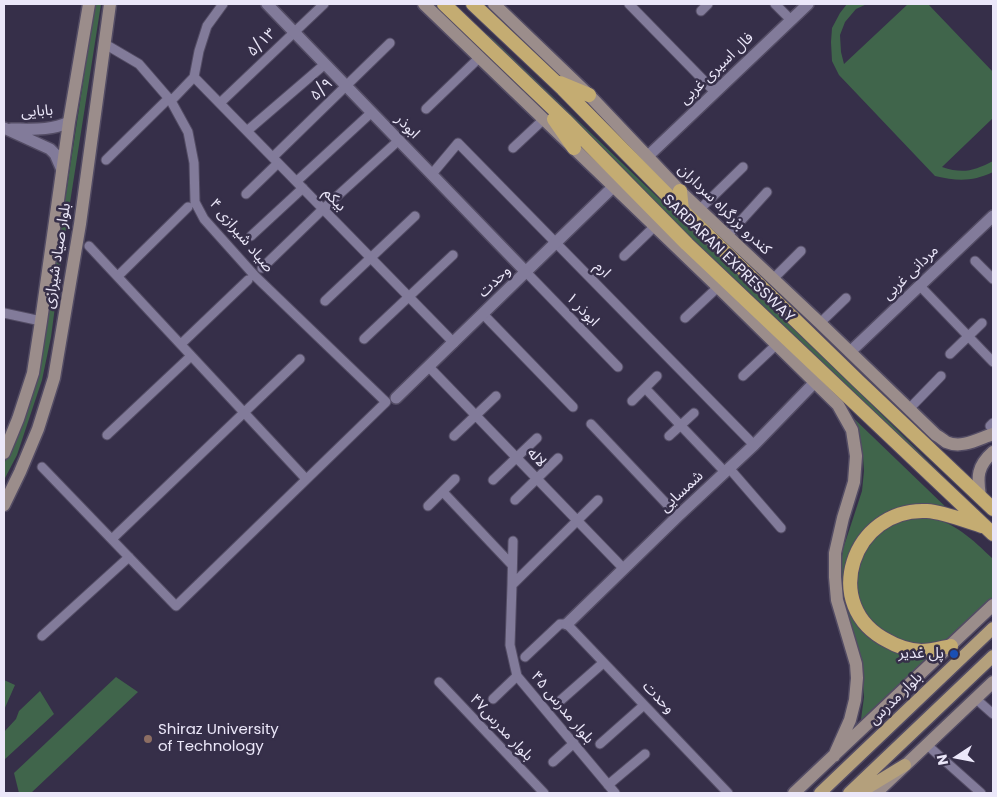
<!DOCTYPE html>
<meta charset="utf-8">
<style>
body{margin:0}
#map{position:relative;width:997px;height:797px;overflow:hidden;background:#362f49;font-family:Poppins,sans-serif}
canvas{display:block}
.frame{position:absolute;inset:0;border:5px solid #ebe7f9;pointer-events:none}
.north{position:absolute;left:932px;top:732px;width:50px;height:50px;-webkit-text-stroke:4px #362f49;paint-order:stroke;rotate:259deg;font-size:14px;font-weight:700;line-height:20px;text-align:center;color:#ebe7f9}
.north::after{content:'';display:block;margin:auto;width:18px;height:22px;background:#ebe7f9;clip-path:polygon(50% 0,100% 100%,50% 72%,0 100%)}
</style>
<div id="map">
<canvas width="997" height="797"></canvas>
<div class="frame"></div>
<div class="north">N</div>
</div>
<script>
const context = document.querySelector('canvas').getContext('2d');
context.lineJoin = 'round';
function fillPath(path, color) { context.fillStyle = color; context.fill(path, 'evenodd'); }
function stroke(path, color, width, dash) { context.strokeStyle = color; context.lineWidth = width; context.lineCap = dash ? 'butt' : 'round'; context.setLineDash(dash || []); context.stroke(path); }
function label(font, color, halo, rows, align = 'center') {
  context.font = font + ' Poppins,"Noto Sans Arabic",sans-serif'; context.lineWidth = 5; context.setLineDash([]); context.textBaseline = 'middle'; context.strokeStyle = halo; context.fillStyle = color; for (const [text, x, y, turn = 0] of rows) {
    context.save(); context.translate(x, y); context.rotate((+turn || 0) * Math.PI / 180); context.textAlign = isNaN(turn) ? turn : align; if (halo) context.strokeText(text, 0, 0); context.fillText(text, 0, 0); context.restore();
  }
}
const green = new Path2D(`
 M95,4H101L62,254L51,337L42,380L17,455L4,480V464L23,419L45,331Z
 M448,4H454L478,27L494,40L726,263L840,373L993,526L919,457Z
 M847,4H867L856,9L845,22L840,35L841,52L844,64L908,4H928L993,72V118L942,167C963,174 974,171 993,161V172C972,182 957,181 935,176L839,75L832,61L831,42L832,28L840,13Z
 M845,410L952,513L884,517L869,525L857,540L846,577L871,637L881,645L905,656L922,657L935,656L860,727L864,697L862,676L841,594V564L843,549L862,491L864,471L863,457L859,441Z
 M925,516C955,522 972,539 993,559V603L947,641L927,645L903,643L877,628L861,607L857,588L858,564L866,547L883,529L901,520Z
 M116,677L138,692L31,793H19L14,773Z
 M4,680L15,685L4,710Z
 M40,691L54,714L4,760V732L16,719L19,711Z`);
const minor = new Path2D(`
 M629,4L715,92
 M775,4L791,20
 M701,11L708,4
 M194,77L454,343
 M171,101L194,77L199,51L207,26L223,4
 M220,103L324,4
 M426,109L480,57
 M247,131L325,64
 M513,148L544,119
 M273,157L390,43
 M106,160L169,98
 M432,174L458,143L754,445
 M297,181L372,112
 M246,194L278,163
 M700,209L743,167
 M728,235L767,192
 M251,236L303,188
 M89,246L306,479
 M624,256L655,226
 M975,261L993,279
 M262,268L323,209L399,140
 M526,272L618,367
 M118,276L188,207
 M773,279L801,251
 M920,286L993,362
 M325,301L415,216
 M4,313L41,321
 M483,314L573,407
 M685,318L718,287
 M820,323L846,298
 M364,339L453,255
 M181,344L248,280
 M950,354L982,323
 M429,367L624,569
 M743,376L777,344
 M645,388L725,472
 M632,401L657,376
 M909,409L941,376
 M591,424L678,516
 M990,426L993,423
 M107,435L191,356
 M454,436L496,396
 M669,436L694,413
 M42,467L176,606L386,402L255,276L204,219L195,202L194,163L188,132L171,101L139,64L105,44
 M729,468L781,528
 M493,480L537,438
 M443,492L512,565
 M515,500L558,458
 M428,506L455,479
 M112,539L300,359
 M513,541L512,585L510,645L517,676L615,793
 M512,585L598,500
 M42,636L129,557
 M525,657L560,624H567L728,793
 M439,682L544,793
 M975,698L993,714
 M493,699L517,676
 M561,700L603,663
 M600,744L644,705
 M926,744L981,793
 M553,762L574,743
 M608,785L645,754`);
const tertiary = new Path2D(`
 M267,4L526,272
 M4,128L50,149L55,154L62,170
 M11,129C31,129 51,131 69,122
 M647,157L808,4
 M850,352L993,216
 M396,398L614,186
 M567,624L678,516L754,445L816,381`);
const secondary = new Path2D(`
 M424,4L718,287L838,405L852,430L856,456L854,482L843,518L835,553V577L837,600L856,664L857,678L855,700L850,720L834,756
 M494,4L589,95L680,191L820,323L936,435C940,437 943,440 946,442C962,449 978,439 993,434
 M4,453L18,419L33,373L41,321L69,122L89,4
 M980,496C977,477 977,466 993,452
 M4,505L20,472L38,429L54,378L80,224L110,4
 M794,793L993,605
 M876,793L993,682`);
const primary = new Path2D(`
 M820,793L993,628
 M849,793L993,656
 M859,793L905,765`);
const trunk = new Path2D(`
 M444,4L565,120L687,244L993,534
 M473,4L563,89L682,210L858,381L993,509
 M560,83L589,95
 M554,119L574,148
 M680,191L682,210
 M951,646C941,648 931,651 921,651C909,650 898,647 888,641C819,607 852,507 927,511C943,512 966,521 982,526`);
const markers = [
 [954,654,5,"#1a4fb4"],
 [148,739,5,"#8d6e63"]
];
const streetNames = [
 ["۵/۱۳",262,43,-44],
 ["فال اسیری غربی",717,69,-44],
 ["۵/۹",322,90,-44],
 ["بابایی",37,112,-4],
 ["ابوذر",407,127,46],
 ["بیکم",334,200,46],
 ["کندرو بزرگراه سرداران",724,210,44],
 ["صیاد شیرازی ۴",241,236,50],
 ["بلوار صیاد شیرازی",58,256,-81],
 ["SARDARAN EXPRESSWAY",728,259,44],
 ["ارم",602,270,46],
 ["مردانی غربی",911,273,-44],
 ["وحدت",495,282,-44],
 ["ابوذر ۱",582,310,46],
 ["لاله",536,458,46],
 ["شمسایی",682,492,-43],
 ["وحدت",658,698,46],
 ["بلوار مدرس",896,699,-44],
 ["۴۵ بلوار مدرس",562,708,50],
 ["بلوار مدرس۴۷",501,728,47]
];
const poiNames = [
 ["پل غدیر",944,654],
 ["Shiraz University",158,730,"left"],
 ["of Technology",158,747,"left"]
];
fillPath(green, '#40654b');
stroke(minor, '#534c64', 11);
stroke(tertiary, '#534c64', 14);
stroke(secondary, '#534c64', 15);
stroke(primary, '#534c64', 15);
stroke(trunk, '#534c64', 16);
stroke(minor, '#827b9a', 9);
stroke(tertiary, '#827b9a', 11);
stroke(secondary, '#9b8d8b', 12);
stroke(primary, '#b4a07c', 12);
stroke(trunk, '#c4ac72', 14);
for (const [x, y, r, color] of markers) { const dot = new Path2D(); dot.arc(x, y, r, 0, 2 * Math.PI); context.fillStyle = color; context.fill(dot); stroke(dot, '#362f49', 2); }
label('15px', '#ebe7f9', '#362f49', streetNames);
label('15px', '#ebe7f9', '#362f49', poiNames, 'right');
</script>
